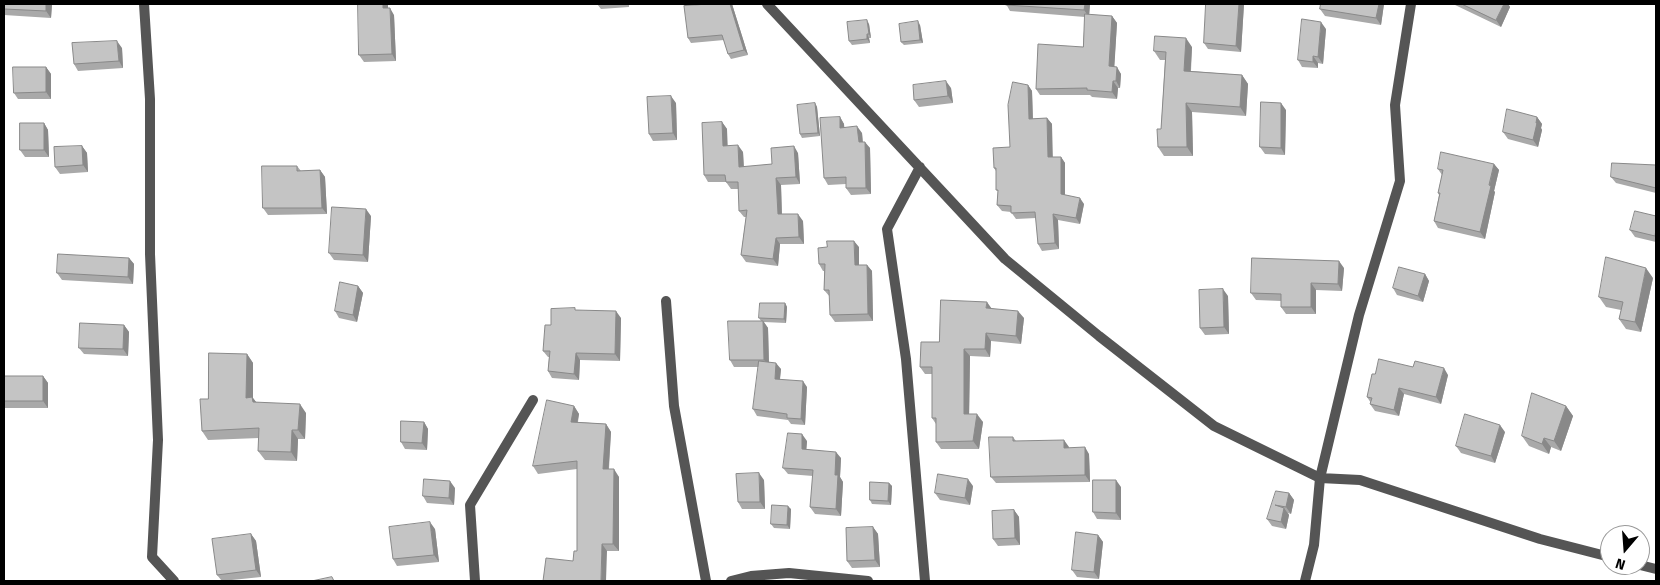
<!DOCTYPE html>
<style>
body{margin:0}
#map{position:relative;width:1660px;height:585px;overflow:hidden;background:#fff;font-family:"Fira Sans",sans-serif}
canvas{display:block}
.frame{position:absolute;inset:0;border:5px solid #000;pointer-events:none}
.north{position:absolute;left:1600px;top:525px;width:50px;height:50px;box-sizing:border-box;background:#fff;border:1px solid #999;border-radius:50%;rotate:198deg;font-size:14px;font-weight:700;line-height:20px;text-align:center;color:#000}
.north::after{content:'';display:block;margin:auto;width:18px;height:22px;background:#000;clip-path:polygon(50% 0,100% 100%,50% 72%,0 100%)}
</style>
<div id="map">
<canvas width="1660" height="585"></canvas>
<div class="frame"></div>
<div class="north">N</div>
</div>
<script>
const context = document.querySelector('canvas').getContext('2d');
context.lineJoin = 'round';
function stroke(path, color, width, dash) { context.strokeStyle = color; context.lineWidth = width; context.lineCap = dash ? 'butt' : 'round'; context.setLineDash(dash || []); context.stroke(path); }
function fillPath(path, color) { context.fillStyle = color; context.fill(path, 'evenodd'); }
const minor = new Path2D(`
 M144,4L150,99V254L158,440L152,557L174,581
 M767,4L1005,259L1099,336L1214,426L1320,478L1360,480L1540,539L1610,557
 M920,167L887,229L906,359L925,581
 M666,301L674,406L706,581
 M1640,565L1656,569
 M475,581L470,505L533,400
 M731,581L751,576L789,573L868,581
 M1305,581L1314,545L1320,478L1359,315L1400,181L1395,105L1411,4`);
const wall = new Path2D(`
 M4,4H52L51,18L4,15Z
 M597,4H629V7L601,9Z
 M709,4H732L748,55L731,59L728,54L724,40L691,43L688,38Z
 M1006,4H1090L1089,15L1112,16L1117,23L1114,67L1121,74L1120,88H1118L1117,99L1092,97L1090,95H1040L1036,89L1083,47L1085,17L1010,11Z
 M1206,4H1244L1241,52L1208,49L1204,43Z
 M1321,4H1384L1381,25L1325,16L1320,9Z
 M1453,4H1508L1510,7L1501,27Z
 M394,15L396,61L364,62L359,55Z
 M869,24L871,38H869L870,43L852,45L849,41Z
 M920,25L923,43L904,45L901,42Z
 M1326,29L1323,64L1318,63V68L1302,67L1298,60Z
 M1192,47L1191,71L1242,75L1248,84L1246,116L1192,112L1193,156H1164L1158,147L1161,129L1165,60H1160L1154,51Z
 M122,48L123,68L78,71L74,64Z
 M46,67L51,74V99H18L14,93Z
 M1028,85L1032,91L1033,119L1047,118L1052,124V157H1061L1065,163V195L1084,204L1080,224L1058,220L1059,249L1042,251L1038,244L1036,218L1016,219L1011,212L1002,211L997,205L998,191L996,190V171L994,168L1010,147Z
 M951,88L953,103L919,107L914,100Z
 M676,103L677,140L653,141L649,134Z
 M815,103L817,107L820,136L802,138L800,134Z
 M1286,110L1285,155L1265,154L1260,147Z
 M840,117L844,124V127L862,133L863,142L870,148L871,194L851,195L846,188V184L828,185L824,178Z
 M1537,117L1542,124L1541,128L1542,130L1538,147L1508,139L1503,132Z
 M722,122L727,129V146L743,152L744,167L772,164L798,153L800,184L781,185L782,214L803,221L804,244H780L778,266L746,262L741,255L746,217H744L739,211V189H731L726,182H708L704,175Z
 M44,123L48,130L49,157H25L20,150Z
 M82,146L87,153L88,172L60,174L55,167Z
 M1494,164L1499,170L1494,191L1495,192L1485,239L1438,228L1434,221L1439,195L1438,193L1442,175L1438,169Z
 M1656,165V193L1616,183L1611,177Z
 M297,166L301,171L320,170L325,177L327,214L268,215L263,208Z
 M371,216L368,262L334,260L329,253Z
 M1656,216V242L1635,237L1630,230Z
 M859,247V265H867L872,271L873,321L835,322L830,315V297L824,290V271H823L819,264Z
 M129,258L134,264L133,284L62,280L57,273Z
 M1344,268L1342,291L1316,290V314H1286L1281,307V301L1256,300L1251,293Z
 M1425,274L1429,281L1423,302L1397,295L1393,288Z
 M1653,278L1641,332L1626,329L1619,319L1621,310L1606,307L1599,297Z
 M358,286L363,293L357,322L339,318L335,311Z
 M1228,296L1229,334L1205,335L1200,328Z
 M785,303L787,307L786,323L764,322L768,328L769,362L781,369L780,380L807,387L805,425L791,424L788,420L757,416L753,409L759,367H734L730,360L761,321L759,318Z
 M991,308L1024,318L1021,344L991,341L990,357L970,356L969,414L983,422L979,449H941L936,442V424L932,418V374H925L920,367L939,342Z
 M577,310L621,318L620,361L580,360L579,380L552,378L548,371L549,357H548L543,351L551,325Z
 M124,325L129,332L128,356L84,354L79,348Z
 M247,354L253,363V398L256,402L306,413L305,439H298L297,461L265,460L258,451L259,438L208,440L202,431L208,399Z
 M1375,374L1448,375L1441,404L1404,394L1399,416L1375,411L1370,404L1371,403L1367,397Z
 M4,376H43L48,383V408H4Z
 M574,406L579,414L578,422L606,424L611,432L609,469L619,477V551H607L573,561L577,551V469L538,474L533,466Z
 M1566,406L1573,416L1561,451L1551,447L1549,454L1529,446L1522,436Z
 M424,422L428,429L427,450L405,449L401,442Z
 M1505,432L1495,463L1461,453L1456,446Z
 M1013,437L1016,441L1069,447V448L1089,454L1090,482L996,483L991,477Z
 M807,441L806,449L841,458L840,477L843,482L841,516L815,514L810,507L813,476L788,474L783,468Z
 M764,480L765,509H742L738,502Z
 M889,483L892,486L891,505L872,504L870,500Z
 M973,486L970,505L940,500L935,493Z
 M1121,487V520L1097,519L1093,512Z
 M455,488L454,505L427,503L423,496Z
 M1289,493L1294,500L1291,514L1288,513L1289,515L1286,529L1272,526L1267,519Z
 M791,509L790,529L774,528L771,524Z
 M1014,510L1019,517L1020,545L998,546L993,539Z
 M873,527L878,534L880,567L852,568L847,561Z
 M435,529L439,562L397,566L393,559Z
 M251,534L256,541L261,577L222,581L217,575Z
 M1098,535L1103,542L1099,579L1077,577L1072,570Z`);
const shadedWall = new Path2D(`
 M46,4H52L51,18L46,11Z
 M383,4H388V15L383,8Z
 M730,4H732L748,55L744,50Z
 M1085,4H1090L1089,17L1084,10Z
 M1239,4H1244L1241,52L1236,46Z
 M1379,4H1384L1381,25L1376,18Z
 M1504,4H1508L1510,7L1501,27L1496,20Z
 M390,8L394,15L396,61L392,54Z
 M1112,16L1117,23L1114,73L1109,66Z
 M867,20L869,24L871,38L869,34Z
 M918,21L920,25L923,43L920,40Z
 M1321,22L1326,29L1323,64L1318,57Z
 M867,34L869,38L870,43L867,39Z
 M1186,38L1192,47L1190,80L1184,71Z
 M117,41L122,48L123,68L119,61Z
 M1313,56L1318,63V68L1313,62Z
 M46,67L51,74V99L46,92Z
 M1117,67L1121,74L1120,88L1116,81Z
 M1242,75L1248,84L1246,116L1240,107Z
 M946,81L951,88L953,103L948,96Z
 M1113,81L1118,88L1117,99L1112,92Z
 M1028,85L1032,91L1033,125L1029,119Z
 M671,96L676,103L677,140L673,133Z
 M815,103L817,107L820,136L818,133Z
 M1186,103L1192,112L1193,156L1187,147Z
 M1281,103L1286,110L1285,155L1281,148Z
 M840,117L844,124L845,134L840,128Z
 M1537,117L1542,124L1541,128L1542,130L1538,147L1533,140Z
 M1047,118L1052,124L1053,163L1048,157Z
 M722,122L727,129L728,153L723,146Z
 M44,123L48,130L49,157L44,150Z
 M857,126L862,133L863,148L859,142Z
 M865,142L870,148L871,194L866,188Z
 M738,145L743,152L744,174L739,167Z
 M82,146L87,153L88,172L83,165Z
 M794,146L798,153L800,184L796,177Z
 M1061,157L1065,163V200L1061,194Z
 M1494,164L1499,170L1494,191L1495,192L1485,239L1480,232Z
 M320,170L325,177L327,214L322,208Z
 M776,178L781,185L782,221L778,214Z
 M1080,198L1084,204L1080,224L1076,218Z
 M366,209L371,216L368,262L363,255Z
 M798,214L803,221L804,244L799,237Z
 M1053,214L1058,220L1059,249L1055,243Z
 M776,238L780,244L778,266L773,259Z
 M854,241L859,247V272L855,265Z
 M129,258L134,264L133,284L128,277Z
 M1339,261L1344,268L1342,291L1338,284Z
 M867,265L872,271L873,321L868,314Z
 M1646,268L1653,278L1641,332L1635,322Z
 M1425,274L1429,281L1423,302L1418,296Z
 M1311,283L1316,290V314L1311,307Z
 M358,286L363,293L357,322L353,315Z
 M1223,289L1228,296L1229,334L1224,327Z
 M987,302L992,309L986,308Z
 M785,303L787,307L786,323L784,319Z
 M616,311L621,318L620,361L615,354Z
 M1018,311L1024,318L1021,344L1016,336Z
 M763,321L768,328L769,367L764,360Z
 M124,325L129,332L128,356L123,349Z
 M986,333L991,341L990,357L985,349Z
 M964,349L970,356L969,422L964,414Z
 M576,353L580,360L579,380L574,374Z
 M247,354L253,363V398L259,406L246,398Z
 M776,363L781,369L779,386L775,379Z
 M1444,368L1448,375L1441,404L1436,397Z
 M43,376L48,383V408L43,401Z
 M803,381L807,387L805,425L801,419Z
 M1399,388L1404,394L1399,416L1394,410Z
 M300,404L306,413L305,439L298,430Z
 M574,406L579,414L576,429L571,422Z
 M1566,406L1573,416L1561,451L1554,441Z
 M977,414L983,422L979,449L973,441Z
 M424,422L428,429L427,450L422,443Z
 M606,424L611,432L608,477L603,469Z
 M1500,425L1505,432L1495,463L1491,456Z
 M292,430L298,439L297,461L291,452Z
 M802,434L807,441L806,456L802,449Z
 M1544,438L1551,447L1549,454L1542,444Z
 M1064,440L1069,447V455L1064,448Z
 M1085,447L1089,454L1090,482L1085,475Z
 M836,452L841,458L840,477L843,482L841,516L836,509L835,475Z
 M614,469L619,477V551L613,544Z
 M759,473L764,480L765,509L760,502Z
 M968,479L973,486L970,505L965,498Z
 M1116,480L1121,487V520L1116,513Z
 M450,481L455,488L454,505L449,498Z
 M889,483L892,486L891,505L888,501Z
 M1289,493L1294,500L1291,514L1286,507Z
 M788,506L791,509L790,529L787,525Z
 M1284,508L1289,515L1286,529L1281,522Z
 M1014,510L1019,517L1020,545L1015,538Z
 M430,522L435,529L439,562L434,555Z
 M873,527L878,534L880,567L875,560Z
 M251,534L256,541L261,577L256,570Z
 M1098,535L1103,542L1099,579L1094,572Z
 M602,544L607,551L606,581H601Z`);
const building = new Path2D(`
 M4,4H46V11L4,9Z
 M358,4H383V8H390L392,54L359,55Z
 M709,4H730L744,50L728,54L722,35L688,38L684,6Z
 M1006,4H1085L1084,10L1006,5Z
 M1206,4H1239L1236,46L1204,43Z
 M1321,4H1379L1376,18L1320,9Z
 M1462,4H1504L1496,20Z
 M1085,14L1112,16L1109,66L1117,67L1116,81H1113L1112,92L1087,90V88L1036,89L1038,44L1083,47Z
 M1302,19L1321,22L1318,57L1313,56V62L1298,60Z
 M867,20L869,34H867V39L849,41L847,22Z
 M918,21L920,40L901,42L899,24Z
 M1155,36L1186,38L1184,71L1242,75L1240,107L1186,103L1187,147H1158L1157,129H1161L1166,52L1154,51Z
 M117,41L119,61L74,64L72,43Z
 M13,67H46V92L14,93Z
 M946,81L948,96L914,100L913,85Z
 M1013,82L1028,85L1029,119L1047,118L1048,157H1061V194L1080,198L1076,218L1053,214L1055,243L1038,244L1035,212L1011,213V206L997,205L998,190H996V168H994L993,148L1010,147L1008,105Z
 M671,96L673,133L649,134L647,97Z
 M1261,102L1281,103V148L1260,147Z
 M815,103L818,133L800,134L797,105Z
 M1507,109L1537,117L1536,123H1537L1533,140L1503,132Z
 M840,117V128L857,126L859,142H865L866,188H846V177L824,178L820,118Z
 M722,122L723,146L738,145L739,167L772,164L771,148L794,146L796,177L776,178L778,214H798L799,237L776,238L773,259L741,255L747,210L739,211L738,182H726L725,175H704L702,123Z
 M20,123H44V150H20Z
 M82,146L83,165L55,167L54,147Z
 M1441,152L1494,164L1489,185L1491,186L1480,232L1434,221L1440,193H1438L1443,170L1438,169Z
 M1612,163L1656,165V188L1611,177Z
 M262,166H297V171L320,170L322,208H263Z
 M332,207L366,209L363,255L329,253Z
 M1635,211L1656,216V229L1655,236L1630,230Z
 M827,241H854L855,265H867L868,314L830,315L829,290H824L825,264H819L818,248L827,247Z
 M58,254L129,258L128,277L57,273Z
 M1606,257L1646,268L1635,322L1619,319L1623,302L1599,297Z
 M1252,258L1339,261L1338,284L1311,283V307H1281V294L1251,293Z
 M1399,267L1425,274L1418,296L1393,288Z
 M340,282L358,286L353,315L335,311Z
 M1223,289L1224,327L1200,328L1199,290Z
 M941,300L987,302L986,308L1018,311L1016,336L986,333L985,349H964V414H977L973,441L936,442V418H932V367H920L921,342H939Z
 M760,303H785L784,319L759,318Z
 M575,308V310L616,311L615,354L576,353L574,374L548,371L550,351H543L545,325H551V309Z
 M728,321H763L764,360H730Z
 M80,323L124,325L123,349L79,348Z
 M209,353L247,354L246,398L252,397L253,402L300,404L298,430H292L291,452L258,451L259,428L202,431L200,399H208Z
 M1379,359L1413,367L1415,361L1444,368L1436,397L1399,388L1394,410L1370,404L1372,398L1367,397L1372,374H1375Z
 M759,361L776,363L775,379L803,381L801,419L787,418V414L753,409Z
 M4,376H43V401H4Z
 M1532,393L1566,406L1554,441L1544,438L1542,444L1522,436Z
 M547,400L574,406L571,422L606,424L603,469H614L613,544H602L601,581H543L546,558L573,561L574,551H577V461L533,466Z
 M1465,414L1500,425L1491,456L1456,446Z
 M401,421L424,422L422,443L401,442Z
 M788,433L802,434V449L836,452L835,475H838L836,509L810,507L813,470L783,468Z
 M989,437H1013V441L1064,440V448L1085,447V475L991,477Z
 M759,473L760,502H738L736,474Z
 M938,474L968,479L965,498L935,493Z
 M424,479L450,481L449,498L423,496Z
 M1093,480H1116V513L1093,512Z
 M870,482L889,483L888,501L870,500Z
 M1276,491L1289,493L1286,507L1275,505L1284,508L1281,522L1267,519Z
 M772,505L788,506L787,525L771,524Z
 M1014,510L1015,538L993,539L992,511Z
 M430,522L434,555L393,559L389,527Z
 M873,527L875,560L847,561L846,528Z
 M1076,532L1098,535L1094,572L1072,570Z
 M251,534L256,570L217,575L212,539Z
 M332,577L334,581H312Z`);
stroke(minor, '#555', 10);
fillPath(wall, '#a9a9a9');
fillPath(shadedWall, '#898989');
fillPath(building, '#c4c4c4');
stroke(building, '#898989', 1);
</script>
